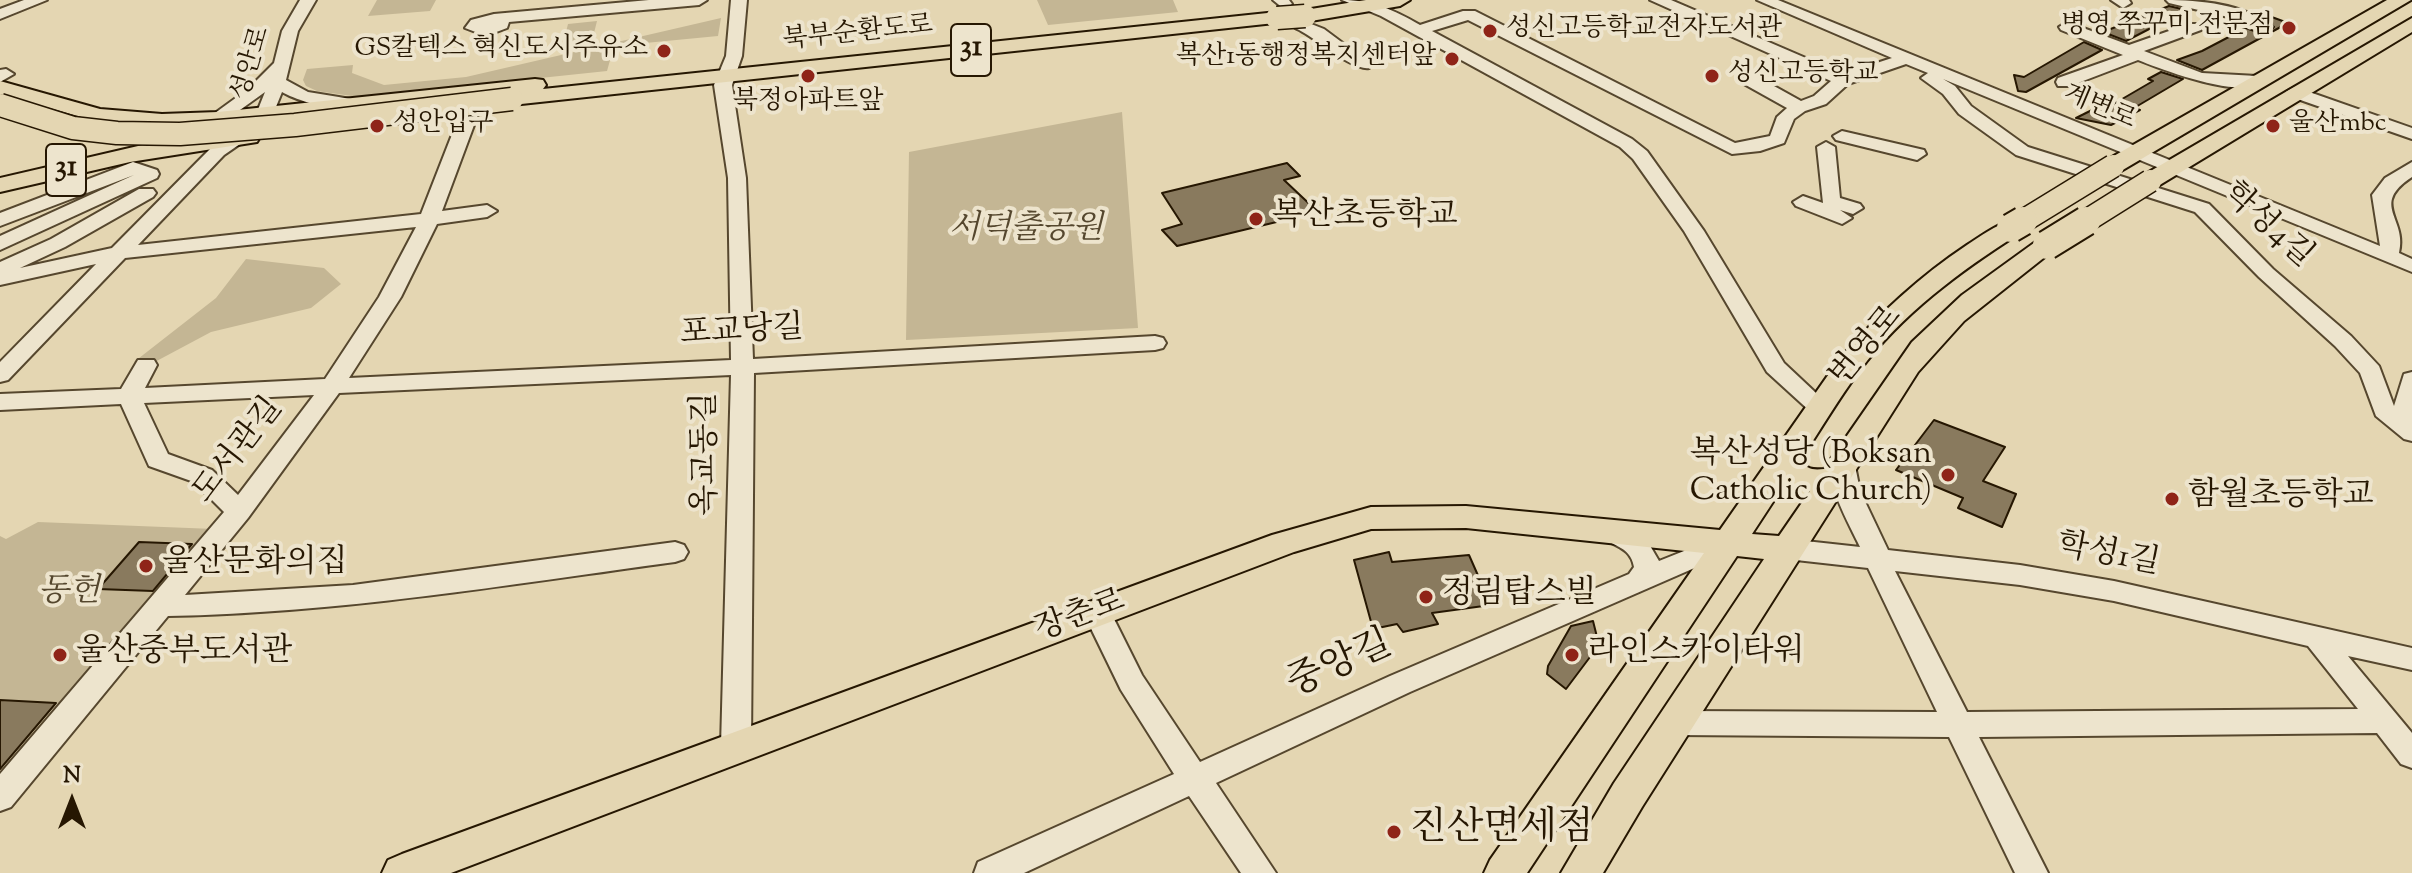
<!DOCTYPE html>
<meta charset="utf-8">
<style>
body{margin:0}
#map{position:relative;width:2412px;height:873px;overflow:hidden;background:#e4d6b2;font-family:"Sorts Mill Goudy",serif}
canvas{display:block}
.north{position:absolute;left:32px;top:761px;width:80px;height:80px;-webkit-text-stroke:6px #ede4cd;paint-order:stroke;rotate:0deg;font-size:22px;font-weight:700;line-height:32px;text-align:center;color:#261702}
.north::after{content:'';display:block;margin:auto;width:28px;height:36px;background:#261702;clip-path:polygon(50% 0,100% 100%,50% 72%,0 100%)}
</style>
<div id="map">
<canvas width="2412" height="873"></canvas>
<div class="north">N</div>
</div>
<script>
const context = document.querySelector('canvas').getContext('2d');
context.lineJoin = 'round';
function fillPath(path, color) { context.fillStyle = color; context.fill(path, 'evenodd'); }
function stroke(path, color, width, dash) { context.strokeStyle = color; context.lineWidth = width; context.lineCap = dash ? 'butt' : 'round'; context.setLineDash(dash || []); context.stroke(path); }
function label(font, color, halo, rows, align = 'center') {
  context.font = font + ' "Sorts Mill Goudy","Noto Serif KR",serif'; context.lineWidth = 8; context.setLineDash([]); context.textBaseline = 'middle'; context.strokeStyle = halo; context.fillStyle = color; for (const [text, x, y, turn = 0] of rows) {
    context.save(); context.translate(x, y); context.rotate((+turn || 0) * Math.PI / 180); context.textAlign = isNaN(turn) ? turn : align; if (halo) context.strokeText(text, 0, 0); context.fillText(text, 0, 0); context.restore();
  }
}
const green = new Path2D(`
 M377,0H436L430,11L368,16Z
 M1037,0H1173L1178,12L1048,25Z
 M721,18L718,36L614,46L607,71L359,97L317,91L306,86L303,80L307,69L353,65L352,73L384,85L466,77Z
 M597,21L592,41L563,44L568,24Z
 M1122,112L1138,328L906,340L909,152Z
 M246,259L324,268L341,284L311,308L211,332L151,364L134,362L216,298Z
 M38,522L214,529L66,704L0,700V536L6,539Z`);
const building = new Path2D(`
 M2169,6L2186,10L2126,41L2103,32Z
 M2269,16L2288,23L2202,70L2177,60L2202,51L2246,28L2265,35L2274,27L2265,18Z
 M2084,42L2102,50L2026,92L2018,91L2014,75L2024,77Z
 M2161,72L2183,79L2134,108L2140,110L2111,125L2076,118L2100,106L2105,108L2117,102L2153,81L2148,79Z
 M1287,163L1300,176L1284,180L1318,212L1177,246L1162,230L1182,224L1162,193Z
 M1934,420L2005,447L1983,481L2016,494L2002,527L1958,508L1963,498L1896,470Z
 M139,542L192,544L153,591L98,589Z
 M1389,552L1392,562L1469,555L1491,605L1432,613L1438,624L1403,632L1397,624L1373,629L1354,560Z
 M1593,621L1599,645L1566,689L1547,674L1548,666L1571,626Z
 M0,700L56,703L0,769Z`);
const minor = new Path2D(`
 M24,0H47L0,19V9Z
 M300,0H316L298,31L286,80L308,92L351,99L360,104C346,116 297,101 282,92L269,124L224,155L138,245L421,214L462,109L465,105H477L480,109L442,211L487,205L497,211L487,217L437,224L401,297L349,378L731,360L728,178L714,85L726,56L731,0H747L742,56L732,85L746,178L753,359L1155,336L1163,338L1166,343L1163,348L1155,350L754,373L751,746L747,755L736,759L725,755L721,746L731,375L339,393L248,518L185,595L353,585L675,542L684,545L688,552L684,559L675,562C506,585 339,613 168,616L11,807L0,811V774L224,512L194,482L149,466L121,404L0,410V394L121,389L138,360H154L157,365L145,388L325,379L379,297L416,227L125,258L8,380L0,382V362L96,264L0,285V262L51,239L139,189H153L156,193L153,197L65,247L20,268L112,248L212,147L255,117L265,92L208,133L202,134L193,129L248,89L274,63L282,31ZM314,395L238,495L212,470L168,454L144,403Z
 M649,0H707L699,5L509,22L507,28L486,36L465,28L471,20L494,14Z
 M1273,0H1289L1292,4L1284,9Z
 M1342,0C1372,0 1394,10 1420,25L1463,11H1475L1735,143L1770,136L1777,117L1787,108L1744,84L1742,80L1744,76H1756L1801,101L1814,96L1831,81L1650,0H1671L1843,74L1892,58L1757,0H1778L2380,246L2372,195L2385,178L2412,162V177C2369,205 2408,218 2399,253L2412,259V272L1943,79L1955,86L1971,106L2028,147L2209,204L2273,269L2351,336L2379,366L2394,406L2404,374L2412,372V441L2404,439L2376,416L2360,373L2335,346L2259,277L2195,212L2016,155L1959,114L1943,94L1921,78L1928,73L1906,64L1848,84L1826,104L1805,111L1794,119L1784,143L1760,151L1732,154L1468,20L1432,31L1632,139L1647,151L1704,231L1784,363L1832,408L1828,413H1812L1767,372L1684,231L1633,159L1620,147L1381,16Z
 M2111,0H2129L2131,3L2123,8Z
 M2166,0C2198,0 2247,4 2271,27L2263,32L2228,17L2169,3Z
 M1301,20L1324,29L1371,64L1369,68C1352,71 1314,36 1295,28V22Z
 M2067,22L2129,45L2189,24H2201V30L2144,51L2202,73L2257,76L2265,81C2244,101 2163,70 2138,60L2070,86H2058L2056,82L2058,78L2123,55L2061,30L2059,27Z
 M6,69L14,74L0,82V70Z
 M2295,87L2412,128V139L2289,96L2286,92Z
 M1842,131L1924,150L1926,154L1917,160L1836,140L1833,136Z
 M1826,142L1835,147L1840,198L1860,204L1863,208L1853,214L1840,210L1852,218L1842,224L1796,206L1793,202L1803,196L1823,203L1817,147Z
 M133,162L157,170L159,174L157,178L0,250V236L134,175L0,226V213Z
 M1844,453L1853,455L1860,491L1888,550L2020,565L2114,581L2412,648V670L2348,656L2412,733V768L2401,764L2377,733L1979,737L2048,873H2015L1949,737L1675,735L1665,732L1660,723L1665,714L1675,711L1937,712L1868,568L1787,559L1778,556L1774,549L1778,542L1787,539L1860,547C1850,525 1821,478 1835,455ZM1895,571L2020,585L2114,601L2308,646L2358,709L1967,712Z
 M1611,522L1645,537L1659,561L1729,533L1738,535L1742,542L1738,549L1410,692L1216,783L1276,873H1241L1189,796L1024,873H974L978,862L1174,774L1121,690L1083,612L1087,605L1097,601L1107,605L1142,675L1200,762L1390,676L1629,574L1634,567C1630,543 1608,548 1598,531L1602,524Z`);
const major = new Path2D(`
 M1366,0H1410L1400,6L1305,22L1295,16L1305,10Z
 M2387,0H2411L2121,171H2105L2101,166L2105,161Z
 M1277,12L1287,18L1284,22L512,105L504,104L501,99L504,95L218,126L162,128L99,122L0,94V81L100,109L162,114L218,112L535,79L543,80L546,85L543,89Z
 M2412,18V32L2158,186H2142L2138,181L2142,176Z
 M249,130L257,132L260,137L257,142L130,162L0,192V178L151,143Z
 M2011,221L2020,223L2023,228L2020,233C1960,271 1902,314 1860,370C1839,398 1821,429 1801,459C1805,470 1814,470 1824,469L1912,342L1962,295L2038,240H2056L2060,245L1964,321L1918,372L1642,807L1603,873H1561L1614,783L1764,559L1737,556L1527,873H1484L1490,860L1704,553L1466,528L1371,529L1294,552L451,873H382L388,860L402,854L1272,535L1371,507L1466,506L1720,530L1840,358C1878,315 1919,277 1967,245C1981,236 1995,225 2011,221ZM1786,482L1810,491L1779,536L1752,534Z`);
const majorBridgeFar1 = new Path2D(`
 M1277,18L1305,16
 M0,105L73,128L117,133L180,134L295,125L512,99
 M2020,223L2113,166
 M2083,223L2150,181`);
const majorBridge = new Path2D(`
 M2011,228L2023,221
 M2047,245L2086,221`);
const markers = [
 [2289,28,8,"#8f2418"],
 [1490,31,8,"#8f2418"],
 [664,51,8,"#8f2418"],
 [1452,59,8,"#8f2418"],
 [808,76,8,"#8f2418"],
 [1712,76,8,"#8f2418"],
 [377,126,8,"#8f2418"],
 [2273,126,8,"#8f2418"],
 [1256,219,8,"#8f2418"],
 [1948,475,8,"#8f2418"],
 [2172,499,8,"#8f2418"],
 [146,566,8,"#8f2418"],
 [1426,597,8,"#8f2418"],
 [60,655,8,"#8f2418"],
 [1572,655,8,"#8f2418"],
 [1394,832,8,"#8f2418"]
];
const farPoinames = [
 ["병영 쭈꾸미 전문점",2273,28,"right"],
 ["성신고등학교전자도서관",1506,31],
 ["GS칼텍스 혁신도시주유소",648,51,"right"],
 ["복산1동행정복지센터앞",1436,59,"right"],
 ["성신고등학교",1728,76],
 ["북정아파트앞",808,104,"center"],
 ["성안입구",393,126],
 ["울산mbc",2289,126]
];
const farStreetnames = [
 ["북부순환도로",858,35,-6],
 ["성안로",253,64,-73],
 ["계변로",2099,109,23]
];
const shields = [
 [971,50,40],
 [66,170,40]
];
const shieldNames = [
 ["31",971,50],
 ["31",66,170]
];
const poiNames = [
 ["복산초등학교",1272,219],
 ["복산성당 (Boksan",1932,457,"right"],
 ["Catholic Church)",1932,494,"right"],
 ["함월초등학교",2188,499],
 ["울산문화의집",162,566],
 ["정림탑스빌",1442,597],
 ["울산중부도서관",76,655],
 ["라인스카이타워",1588,655]
];
const streetNames = [
 ["학성4길",2266,227,42],
 ["포교당길",742,334,-3],
 ["번영로",1868,348,-50],
 ["도서관길",240,452,-52],
 ["옥교동길",709,454,-90],
 ["학성1길",2108,557,11],
 ["장춘로",1081,618,-20]
];
const parkNames = [
 ["서덕출공원",1026,232],
 ["동헌",69,595]
];
const nearStreetnames = [
 ["중앙길",1341,667,-24]
];
const nearPoinames = [
 ["진산면세점",1410,832]
];
fillPath(green, '#c4b694');
fillPath(building, '#897a5e');
stroke(building, '#261702', 2);
stroke(minor, '#56472e', 4);
stroke(major, '#261702', 4);
fillPath(minor, '#ede4cd');
fillPath(major, '#e4d6b2');
stroke(majorBridgeFar1, '#261702', 25, []);
stroke(majorBridge, '#261702', 32, []);
stroke(majorBridgeFar1, '#e4d6b2', 22);
stroke(majorBridge, '#e4d6b2', 28);
for (const [x, y, r, color] of markers) { const dot = new Path2D(); dot.arc(x, y, r, 0, 2 * Math.PI); context.fillStyle = color; context.fill(dot); stroke(dot, '#ede4cd', 3); }
label('26px', '#261702', '#ede4cd', farPoinames, 'left');
label('26px', '#261702', '#ede4cd', farStreetnames);
for (const [x, y, w] of shields) { const box = new Path2D(); box.roundRect(x - w / 2, y - 26, w, 52, 6); context.fillStyle = '#ede4cd'; context.fill(box); stroke(box, '#261702', 2); }
label('bold 30px', '#261702', null, shieldNames);
label('32px', '#261702', '#ede4cd', poiNames, 'left');
label('32px', '#261702', '#ede4cd', streetNames);
label('italic 32px', '#55472e', '#ede4cd', parkNames);
label('38px', '#261702', '#ede4cd', nearStreetnames);
label('38px', '#261702', '#ede4cd', nearPoinames, 'left');
</script>
